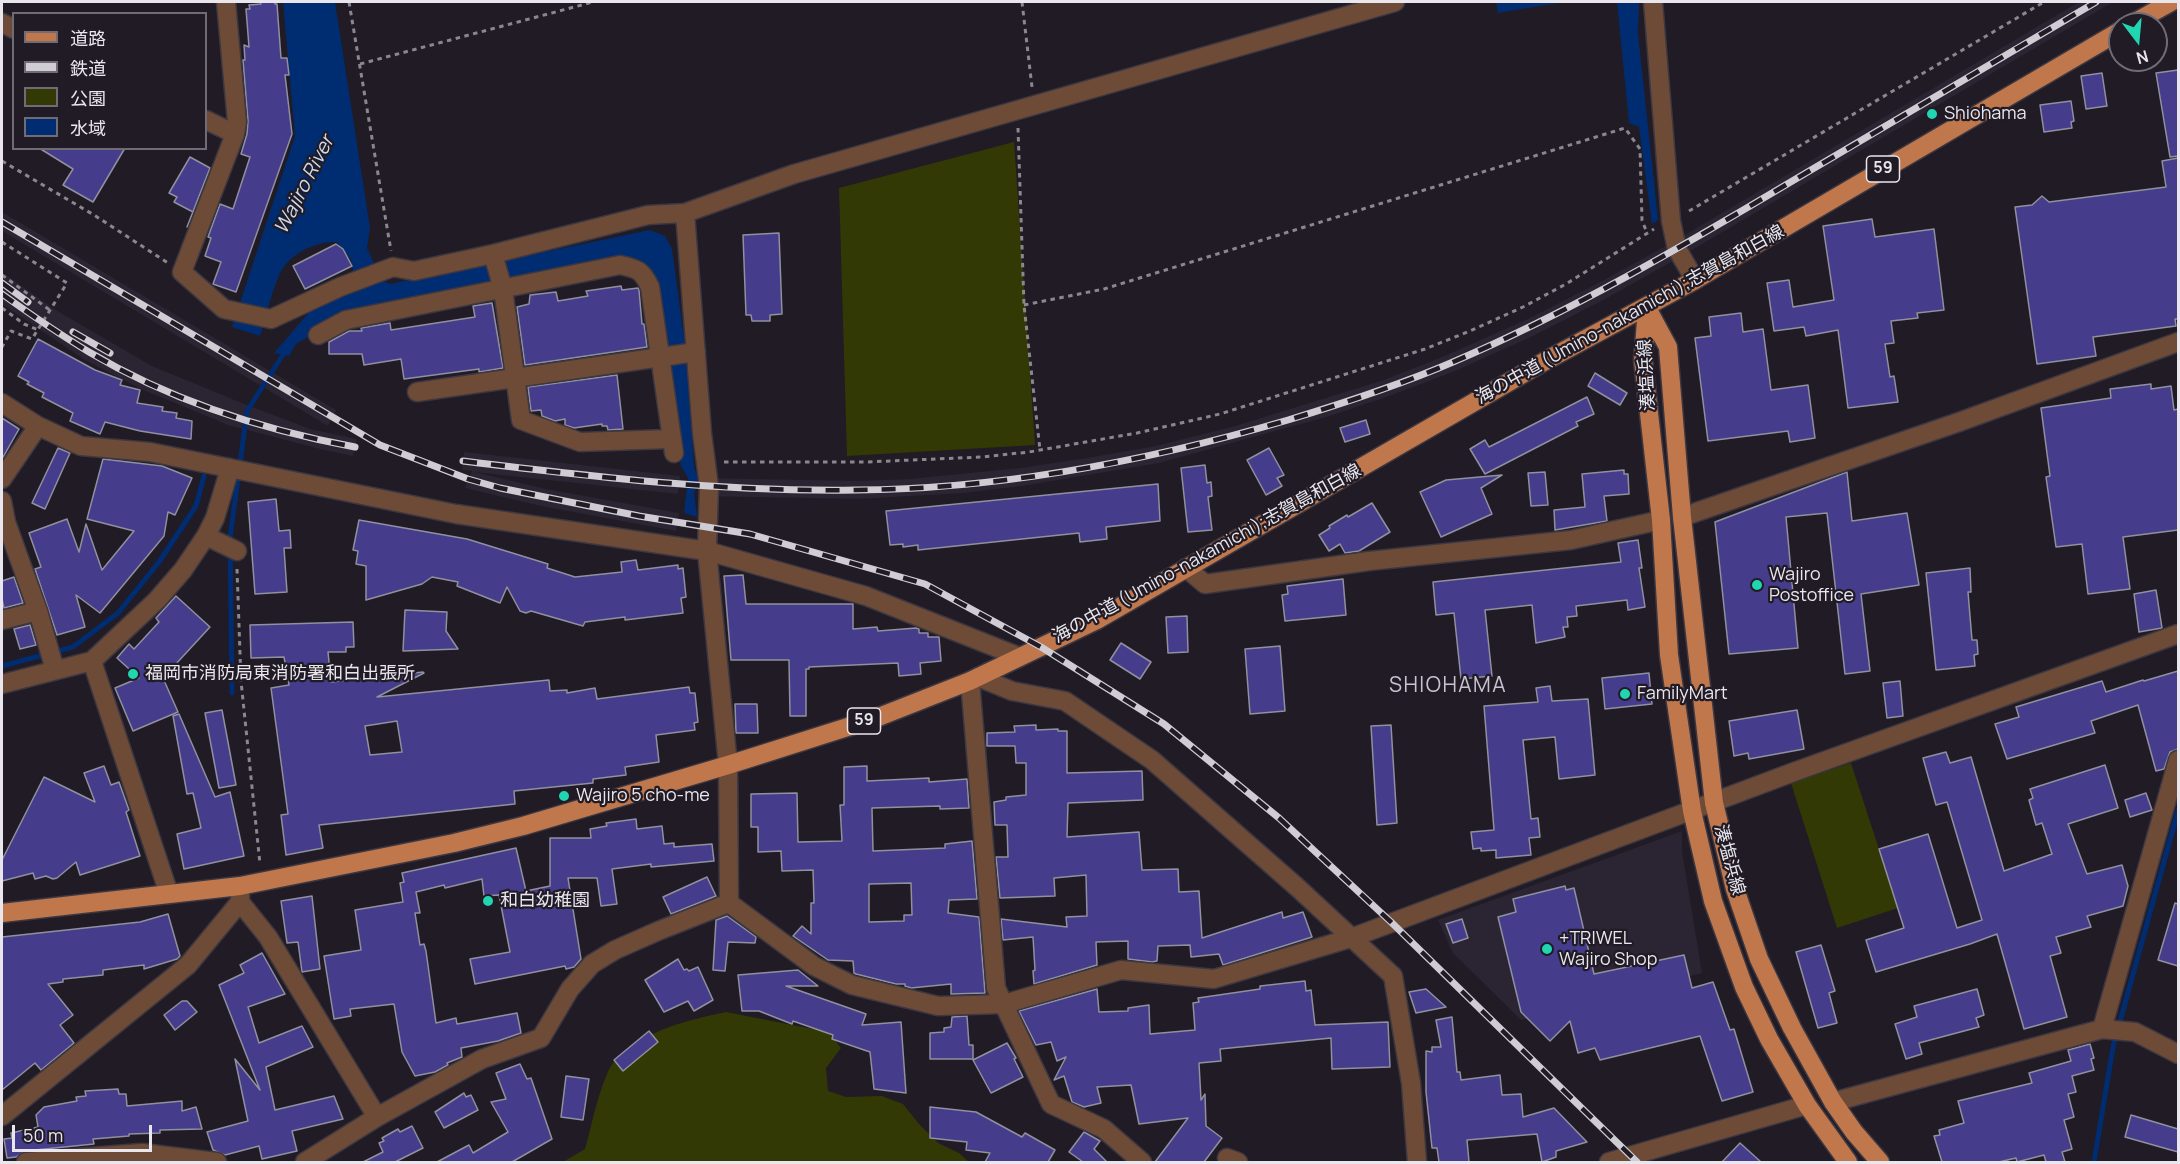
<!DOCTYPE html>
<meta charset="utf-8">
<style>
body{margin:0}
#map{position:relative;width:2180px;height:1164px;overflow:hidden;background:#201b25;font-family:Manrope,"Noto Sans JP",sans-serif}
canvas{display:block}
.frame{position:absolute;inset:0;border:3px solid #e9e6ed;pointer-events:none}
.legend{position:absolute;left:12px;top:12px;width:195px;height:138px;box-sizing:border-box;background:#201b25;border:2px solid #706c75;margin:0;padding:8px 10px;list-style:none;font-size:18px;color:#e9e6ed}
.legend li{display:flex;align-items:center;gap:12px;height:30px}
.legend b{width:30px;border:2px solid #706c75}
.north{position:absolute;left:2108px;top:12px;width:60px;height:60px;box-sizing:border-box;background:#201b25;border:2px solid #706c75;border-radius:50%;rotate:164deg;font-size:16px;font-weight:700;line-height:24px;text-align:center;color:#e9e6ed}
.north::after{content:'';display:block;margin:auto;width:21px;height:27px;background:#20d5b0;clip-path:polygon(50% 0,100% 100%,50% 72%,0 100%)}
.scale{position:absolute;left:12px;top:1125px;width:140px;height:27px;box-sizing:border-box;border:3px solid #e9e6ed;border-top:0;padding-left:8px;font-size:18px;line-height:21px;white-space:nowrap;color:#e9e6ed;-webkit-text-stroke:4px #201b25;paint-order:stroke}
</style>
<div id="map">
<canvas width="2180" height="1164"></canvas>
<div class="frame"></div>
<ul class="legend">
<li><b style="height:8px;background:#bf774b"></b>道路</li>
<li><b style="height:8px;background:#cfccd3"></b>鉄道</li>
<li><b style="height:16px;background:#333904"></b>公園</li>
<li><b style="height:16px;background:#002d71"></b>水域</li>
</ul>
<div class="north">N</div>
<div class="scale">50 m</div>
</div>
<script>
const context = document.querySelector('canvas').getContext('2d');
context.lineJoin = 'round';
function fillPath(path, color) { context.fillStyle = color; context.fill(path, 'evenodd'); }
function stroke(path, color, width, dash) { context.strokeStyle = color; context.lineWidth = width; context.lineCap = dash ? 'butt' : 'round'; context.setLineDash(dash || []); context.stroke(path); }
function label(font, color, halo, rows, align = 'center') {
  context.font = font + ' Manrope,"Noto Sans JP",sans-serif'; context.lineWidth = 4.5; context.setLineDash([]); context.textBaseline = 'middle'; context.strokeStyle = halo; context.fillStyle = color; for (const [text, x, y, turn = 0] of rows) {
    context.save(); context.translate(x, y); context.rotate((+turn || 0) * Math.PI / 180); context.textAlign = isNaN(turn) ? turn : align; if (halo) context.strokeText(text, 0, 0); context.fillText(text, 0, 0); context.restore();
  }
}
const built = new Path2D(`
 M2079,2H2113L1680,257L1609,297L1535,335L1453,372L1389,396L1330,416L1159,463L1022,486L963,493L859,499L700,496L701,478L859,481L909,479L1021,468L1087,458L1156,446L1235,426L1384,380L1447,355L1528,319L1602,281L1673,242Z
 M2,212L336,410L328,426L2,231Z
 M2,272L54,309L152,366L237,401L310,429L357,439L353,456L324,450L228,425L141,389L85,360L2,304Z
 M464,452L680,476L678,494L474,472L546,489L679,513L676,531L541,506L465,488L472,471L462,470Z
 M1682,831V851L1702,973L1521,1020L1453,953L1438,920Z`);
const green = new Path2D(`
 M1014,142L1035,445L847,456L839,188Z
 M1851,763L1898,908L1837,928L1791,783Z
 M726,1012L828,1032L841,1048L826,1068L828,1091L846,1097L882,1096L903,1104L919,1124L938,1143L959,1153L969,1162H563L585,1149C592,1124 597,1097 607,1074C623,1035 688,1020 726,1012Z`);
const water = new Path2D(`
 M283,2H335L370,228L367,248L381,279L390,284L650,230L665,236L672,249L685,346L694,466L698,479L694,493L697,517L684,513L688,478L681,466L666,362L636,263L340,318L296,344L289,356L274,353L311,310L356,286L351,260L337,242C320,241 298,250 286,264C275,275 266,319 260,336L232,327L295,136Z
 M1496,2H1564L1498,13Z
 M1617,2H1638L1639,4L1638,33L1658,220L1652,224L1639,127L1629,123Z`);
const stream = new Path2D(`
 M2,666L73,647L118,613L159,562L196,506L204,476
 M232,693L230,538L247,411L286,350
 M2094,1162L2113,1047L2178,811`);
const building = new Path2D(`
 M260,2H275V4H277L281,58H287L289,75H285L292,134L236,292L213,284L221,262L205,256L211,238L208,237L220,204L233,209L250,157L241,154L247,134L248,121L243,60H245L244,45L249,47L246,9H250L249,5L261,4Z
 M2178,70V156L2170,157L2156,73Z
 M2102,73L2107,106L2086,109L2081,76Z
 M2071,101L2074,121L2071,122L2072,128L2044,132L2040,105Z
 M39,148H125L93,202L63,185L73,169Z
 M190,157L210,168L187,227L193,212L174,202L177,197L169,193Z
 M2178,158V319H2175L2176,326L2093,337L2096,356L2037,364L2015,207L2032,205L2042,196L2049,202L2166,187L2162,161Z
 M1872,219L1875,237L1934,229L1944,310L1917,313L1918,318L1891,321L1894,343L1885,344L1890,377L1894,376L1898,402L1848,408L1838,330L1806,336L1804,327L1774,331L1767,283L1789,280L1793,307L1834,300L1823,226Z
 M779,233L782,314L770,315V321H752L751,315H746L743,235Z
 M336,244L343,249L352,266L305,289L293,266Z
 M621,286L622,290L638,288L639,290L642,324H644L647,347L525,365L517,307L529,304L530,295L556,292L558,301L588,296L586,291Z
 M492,303L503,368L479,372V369L404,379L401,359L364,365L362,354H329V342L349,331H362L361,328L390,323L391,330L475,317L473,306Z
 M1741,313L1743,332L1763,329L1771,390L1808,385L1815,438L1790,442L1788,431L1708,441L1695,338L1711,336L1709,317Z
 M38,339L95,370L122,380L120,385L140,390L137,403L163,407L162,411L177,413L176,418L192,421L191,439L140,431L105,422L100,434L70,421L73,413L42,397L44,393L27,384L29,382L18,376Z
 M1595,373L1627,393L1620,405L1588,386Z
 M617,375L623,429L608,430L607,426H602V424L574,428L565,425V419L555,421L542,416L541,410L531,411L528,387Z
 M2151,384V389L2171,386L2174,410L2178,409V530L2123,537L2130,589L2088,594L2082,544L2056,547L2046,477L2050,476L2041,408L2111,398L2110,389Z
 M1587,397L1594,414L1576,422L1578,426L1485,474L1470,449L1485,440L1489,447Z
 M2,418L19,429L2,459Z
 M1366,420L1370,434L1345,442L1340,428Z
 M58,448L70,453L45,509L32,503Z
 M1269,448L1284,475L1277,478L1282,486L1266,495L1247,460Z
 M103,459L162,466L192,478L175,515L168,512L164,536L100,613L76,595L85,627L57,635L35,569L41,567L29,533L67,519L79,552L86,524L102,570L134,531L87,519Z
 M1205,465L1207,483L1211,482L1212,496L1208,497L1212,530L1188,532L1181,468Z
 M1624,470V474H1628L1629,494L1604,496L1607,521L1555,530L1554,510L1585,507L1582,474Z
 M1545,472L1548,505L1531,506L1528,473Z
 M1847,472L1852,521L1907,513L1919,585L1861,594L1870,671L1845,674L1827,513L1786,517L1798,648L1729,654L1715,522Z
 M1502,475L1481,488L1492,514L1441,537L1420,492L1446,480Z
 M1158,484L1160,521L1106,527L1107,539L1080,542L1079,533L918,550V545L903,547V544L890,545L886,511Z
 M276,499L279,531L290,530L291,548H284L287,592L255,594L248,502Z
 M1372,503L1390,532L1359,551L1345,553L1340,544L1329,551L1319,535L1330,528L1329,526L1347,515L1348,517Z
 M359,520L467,539L548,564L547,568L575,577L622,572L621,562L636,560L638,570L678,565V569L683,568L686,597L681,598L683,613L625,620V617L585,622L583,626L531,611L526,613L520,611L507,587L500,603L457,586L458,582L432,577L422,584L366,600V566L356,564L358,551L353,550Z
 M1638,540L1642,568H1639L1645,607L1628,610L1627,600L1576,606L1577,616L1567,617L1568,627H1563L1565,637L1536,643L1532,605L1485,610L1492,676L1461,679L1454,613L1436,615L1433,582L1621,562L1618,543Z
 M1970,568L1971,592H1968L1972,640H1977L1978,654L1974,655L1975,666L1936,670L1926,573Z
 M743,575L746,604H853V629L877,627L878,631L916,628L919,629V633H928V637H939L941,661L920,663L921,674L899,676L898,663L809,667V669H806V716H790L789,660H731L724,576Z
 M14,577L23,603L4,608L2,599V581Z
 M1343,579L1346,615L1285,621L1282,595L1288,594L1287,586Z
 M2156,590L2162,628L2139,632L2134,594Z
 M176,596L210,627L163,678L178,712L133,731L115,688L139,678L117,658L129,644L134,649L159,622L156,618Z
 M405,610L447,612L446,631L458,649L403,651Z
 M1187,616L1188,652L1168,653L1166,617Z
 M353,622L354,647H346V652H328L331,682L423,672L424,673L377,697L549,680L550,691L567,690V693L595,688L597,699L689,687L690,693H695L698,722L694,723L695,730L656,735L659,762L625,767L626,775L593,779V783L514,791L515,804L319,825L323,848L286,855L281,815L288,814L271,688L289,685L284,657L251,658L250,625ZM397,721L402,752L370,755L365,726Z
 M30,625L36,645L20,649L14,629Z
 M1121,643L1151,662L1140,679L1110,660Z
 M1280,646L1285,711L1250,714L1245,649Z
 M2178,671V749L2170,752L2164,769L2156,771L2138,705L2091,721L2095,733L2007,759L1995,724L2019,717L2016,707L2102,681L2106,692L2143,680L2144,681Z
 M1649,673L1652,704L1605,709L1602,678Z
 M1900,681L1903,716L1887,718L1883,683Z
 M1550,686L1552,701L1588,699L1595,775L1559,779L1555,737L1523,740L1531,819L1538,818L1540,837L1529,838L1531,855L1496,858V850L1481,851V848L1473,849L1471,832L1494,830L1484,706L1538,702L1536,688Z
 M735,704H757L758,733H736Z
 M222,710L236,785L219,788L205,713Z
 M1797,710L1804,749L1749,759L1748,753L1734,756L1729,721Z
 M179,714L215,797L230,792L244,856L184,869L177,834L201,828L193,793L187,794L173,716Z
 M1036,725V730L1058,729V731H1067V773L1142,771L1143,800L1068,803L1067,837L1139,832L1142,870L1178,869L1179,892L1199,891L1202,938L1282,912L1283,918L1303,912L1312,937L1223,965L1219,954L1191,957L1190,945L1158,946L1157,961L1152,962L1128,959V941L1096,942L1097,965L1034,984L1033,971L1035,970L1033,937L1003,940L1001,919L1067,927L1066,917L1087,916L1086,875L1054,878L1055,896L1000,898L996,857H1008L1007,825H995L994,802L1006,800V797L1026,795V763H1016L1015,746H987V733L1015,732L1014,726Z
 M1391,725L1397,823L1377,825L1371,726Z
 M1946,752L1950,763L1971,757L2004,871L2052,854L2042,823L2036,825L2029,800L2033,798L2030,789L2105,765L2118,808L2068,824L2087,874L2122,865L2128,886L2123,906L2087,916L2091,927L2056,937L2061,953L2050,956L2067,1017L2024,1029L1997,934L1970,944L1876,972L1866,940L1904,928L1879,849L1928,834L1957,928L1982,920L1947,802L1936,805L1923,758Z
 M104,766L111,785L119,782L129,810L126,812L140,856L80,875L76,862L57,878L53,879L46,876L35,879L33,873L2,881V860L44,777L95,802L84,773Z
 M867,766V781L929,778V782L967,779L969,808L940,809V806L872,808L873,851L945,848V844L972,841L977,899L949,900L948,913L979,917L985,993L951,994V984L911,988L905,986V984H896L856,974L854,973L853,961L828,960L793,936L802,926L811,934V903H814L813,870L782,871L781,851L758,852V827H751V794L797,793L798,842L842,841L840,805H844V767ZM911,883L912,915H904V921L869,922V884Z
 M2146,793L2152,810L2130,817L2125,800Z
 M636,819L637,829L662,826L664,844L674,843V847L712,844L714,861L651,867V864L612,869L617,904L601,906L597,878H568L581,959L574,967L566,969L565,966L475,984L470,959L510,952L499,895L484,896L482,879L445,888L444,885L416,892L420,913H415L420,945L424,944L426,951L436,1023L456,1018L457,1024L517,1013L521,1033L498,1041L461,1048L462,1057L447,1063L448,1065L435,1072L415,1076L402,1052L394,1004L350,1009L351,1016L334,1019L324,956L361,950L355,910L403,902L400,883L404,882L402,873L516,848L526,891L550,886V838H591L590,829L607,826L606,823Z
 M707,877L716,896L671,914L663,897Z
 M1565,886L1566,890L1574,888L1594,974L1684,955L1692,988L1713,982L1730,1030L1734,1029L1753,1092L1722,1101L1700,1036L1600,1060L1595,1048L1578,1053L1570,1021L1550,1041L1521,1012L1498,917L1516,912L1513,899Z
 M312,896L320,969L302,972L298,942L287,943L281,901Z
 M2175,903L2178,904V966L2158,960Z
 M168,914L180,956L177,959L144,969V965L103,970V975L63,979V982L48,984L73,1015L60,1025L74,1043L41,1070L35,1063L2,1090V937L140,922Z
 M727,916L756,937L755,943L728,942L725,971L713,970L716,920Z
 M1462,919L1468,938L1453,943L1446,924Z
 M1821,945L1835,991L1829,993L1837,1023L1818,1028L1796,952Z
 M262,953L285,994L248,1007L259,1043L302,1026L313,1047L266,1067L275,1110L334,1096L343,1119L292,1131L297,1151L262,1159L259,1146L225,1155L213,1150L207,1132L248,1121L235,1059L260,1090L219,985L244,973L240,965Z
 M678,959L684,970L687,969L689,971L698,967L713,1000L694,1011L688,1001L664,1012L645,980Z
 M798,970L818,986H786L866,1014L862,1025L901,1022L906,1093L874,1089L870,1052L832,1039L833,1035L793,1021L792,1024L759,1011H742L738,975Z
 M1305,981L1306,991L1311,990L1315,1025L1388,1022L1390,1067L1332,1069L1331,1038L1220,1049L1221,1061L1199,1063L1201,1100L1205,1094L1206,1126L1222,1138L1204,1162H1155L1188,1118L1139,1124L1131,1085L1097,1087L1101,1103L1084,1107L1072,1102L1064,1076L1054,1080L1066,1057L1057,1061L1051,1042L1036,1045L1019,1011L1097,989L1099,1012L1128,1011V1008L1149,1005L1150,1034L1195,1030L1193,1003L1199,1002L1198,998L1260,989V986Z
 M1426,989L1446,1007L1416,1013L1409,992Z
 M1977,989L1984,1015L1976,1018L1979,1027L1919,1043L1922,1054L1906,1059L1895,1024L1917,1017L1914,1006Z
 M182,1001H187L197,1012L175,1030L164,1015Z
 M967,1016L969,1045H973V1059H930V1033L944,1032V1028L951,1027L952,1017Z
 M1452,1017L1457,1072H1460L1461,1080L1500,1075L1502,1095L1521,1094L1523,1117L1554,1108L1587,1142L1556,1151V1157L1542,1162L1537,1134L1467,1140L1469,1162H1439L1437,1148H1432L1426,1092V1051L1432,1052V1047H1441L1436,1020Z
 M649,1031L658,1042L623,1071L614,1060Z
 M1007,1043L1016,1058L1014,1059L1023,1077L991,1093L973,1060Z
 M2090,1044L2094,1058L2091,1059L2094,1070L2072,1076L2076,1092L2068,1094L2074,1117L2064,1120L2072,1149L2062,1152L2065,1162H2046L2044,1155L2017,1162L2016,1158L1999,1162H1942L1934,1136L1940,1135L1939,1130L1964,1123L1958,1101L2032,1083L2029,1073L2071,1061L2068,1050Z
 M520,1064L527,1079L531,1078L552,1139L512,1162H437L469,1145L473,1153L508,1132L491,1102L506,1099L496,1073Z
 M566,1076L589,1079L583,1120L561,1117Z
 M118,1089L119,1094H126L127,1106L182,1101V1111L196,1107L202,1129L160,1130V1133L129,1134V1136L93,1139L94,1144L25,1151L16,1157L7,1158L4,1139L12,1138L11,1133L38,1127L36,1115L44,1107L77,1101L76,1097L86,1096L85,1091Z
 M464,1093L466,1097L471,1095L478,1110L444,1128L435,1112Z
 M930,1107L976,1112L1022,1137L1025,1133L1055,1150L1048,1162H985L990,1153L966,1150L967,1142L930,1138Z
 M2131,1115L2178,1129V1152L2125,1137Z
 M412,1126L423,1148L395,1162H363L383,1152L379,1143L384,1141L382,1138L398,1129L400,1132Z
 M1084,1132L1100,1141L1094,1149L1107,1162H1083L1069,1152Z
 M1740,1143L1761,1162H1722Z`);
const path = new Path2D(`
 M349,2L391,251
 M1022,2L1032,87
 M360,64L593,2
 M1018,128L1024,305L1040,450
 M2,161L94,215L168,263
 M1689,211L2044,2
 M2,242L67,283L32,339L11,331L2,347
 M2,275L51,311
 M1024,305L1104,289L1625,128L1640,149L1642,220L1647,233
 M2,308L24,324L38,330
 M724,462H866L982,457L1029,452L1137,433L1220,414L1425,349L1470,331L1523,307L1566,284L1654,229
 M237,569L241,681L260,864`);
const minor = new Path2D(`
 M226,2L237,122L235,134L182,272L224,309L271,319L340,287L393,267L414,271L493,254L648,215L685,213L794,174L1395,2
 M1653,2L1671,221L1677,249L1695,280
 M2,23L14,29
 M206,120L235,134
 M685,213L702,433L709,487L707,551L728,765L729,903
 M493,254L503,289L521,420L580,442L670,439
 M318,335L346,320L620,265C638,269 642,270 650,287L674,453
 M417,392L696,352
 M2,403L38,426L81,446L150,452L456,514L707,551L866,596L1020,657
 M2,479L38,426
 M2,501L6,522L38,611L55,670
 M1682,517L1959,422L2178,342
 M206,536L237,551
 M1186,568L1205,584L1369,561L1571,540L1661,520
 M2,620L38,611
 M92,661L169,894
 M978,677L1012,691L1065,701L1152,760L1298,888L1393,976L1411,1083L1417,1162
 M970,681L996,988L1051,1104L1104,1129L1142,1162
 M2,684L92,661L157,600L183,570L206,536L215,518L230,468
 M240,892V902L268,937L377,1117
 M729,903L814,966L852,985L938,1006L1004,1004L1121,970L1214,979L1351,938L1791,773L2178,634
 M2102,1029L2178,760
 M1833,1102L2102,1029L2135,1032L2178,1054
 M2,1116L188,965L240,902
 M1227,1158L1238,1162
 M26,1162L142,1153L217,1162
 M305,1162L377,1117L482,1059L541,1038L570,989L592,964L615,950L658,931L729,903
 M1609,1162L1807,1105`);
const major = new Path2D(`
 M2132,24L2171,2
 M1647,308L1668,347L1682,517L1714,803L1735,889L1759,959L1792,1028L1833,1102L1854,1132L1880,1162
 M1647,308L1643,360L1661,520L1669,655L1692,811L1713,901L1744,987L1769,1039L1807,1105L1848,1162
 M2,913L240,886L454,843L523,826L728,765L876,718L970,681L1097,620L1547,360L1695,280L2120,31`);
const rail = new Path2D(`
 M2,222L380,445L468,479L500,488L639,516L750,534L925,584L1041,647L1164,724L1279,818L1391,922L1637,1162
 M2,283L28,302
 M2,294C30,314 59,334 89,352C170,400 263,430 355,447
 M73,332L110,353
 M463,461C595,477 722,492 856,490C1002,489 1148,461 1288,420C1344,403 1400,385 1453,362C1572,311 1683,246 1794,180C1895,121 1995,61 2096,2`);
const markers = [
 [1932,114,6,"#20d5b0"],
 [1757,585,6,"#20d5b0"],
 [133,674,6,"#20d5b0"],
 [1625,694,6,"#20d5b0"],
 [564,796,6,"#20d5b0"],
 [488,901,6,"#20d5b0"],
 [1547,949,6,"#20d5b0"]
];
const shields = [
 [1883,169,33],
 [864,721,33]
];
const shieldNames = [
 ["59",1883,169],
 ["59",864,721]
];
const poiNames = [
 ["Shiohama",1944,114],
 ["Wajiro",1769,575],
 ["Postoffice",1769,596],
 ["福岡市消防局東消防署和白出張所",145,674],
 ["FamilyMart",1637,694],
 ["Wajiro 5 cho-me",576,796],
 ["和白幼稚園",500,901],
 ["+TRIWEL",1559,939],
 ["Wajiro Shop",1559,960]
];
const streetNames = [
 ["海の中道 (Umino-nakamichi);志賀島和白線",1630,315,-29],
 ["湊塩浜線",1647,375,-93],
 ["海の中道 (Umino-nakamichi);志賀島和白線",1207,554,-29],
 ["湊塩浜線",1729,860,75]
];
const waterNames = [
 ["Wajiro River",305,185,-63]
];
const quarterNames = [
 ["SHIOHAMA",1448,686]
];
fillPath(built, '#2b2432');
fillPath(green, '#333904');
fillPath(water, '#002d71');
stroke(stream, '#002d71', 5);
fillPath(building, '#453d8c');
stroke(building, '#90909e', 1.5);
stroke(minor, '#3c3741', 21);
stroke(major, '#3c3741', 21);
stroke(path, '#8b878f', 3, [4.5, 4.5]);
stroke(minor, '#6e4b37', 18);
stroke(major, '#bf774b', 18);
stroke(rail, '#cfccd3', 7);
stroke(rail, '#201b25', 4.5, [14]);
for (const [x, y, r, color] of markers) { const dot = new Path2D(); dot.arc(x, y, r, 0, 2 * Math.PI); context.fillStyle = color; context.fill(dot); stroke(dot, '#201b25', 2); }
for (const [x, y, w] of shields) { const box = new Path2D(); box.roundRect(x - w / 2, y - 13, w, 26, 4.5); context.fillStyle = '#201b25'; context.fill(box); stroke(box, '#e9e6ed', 1.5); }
label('bold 16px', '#e9e6ed', null, shieldNames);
label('18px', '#e9e6ed', '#201b25', poiNames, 'left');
label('18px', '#e9e6ed', '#201b25', streetNames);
label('italic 20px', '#ccd9ed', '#201b25', waterNames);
context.letterSpacing = '1.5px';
label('21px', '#c8c2cf', '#201b25', quarterNames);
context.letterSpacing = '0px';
</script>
